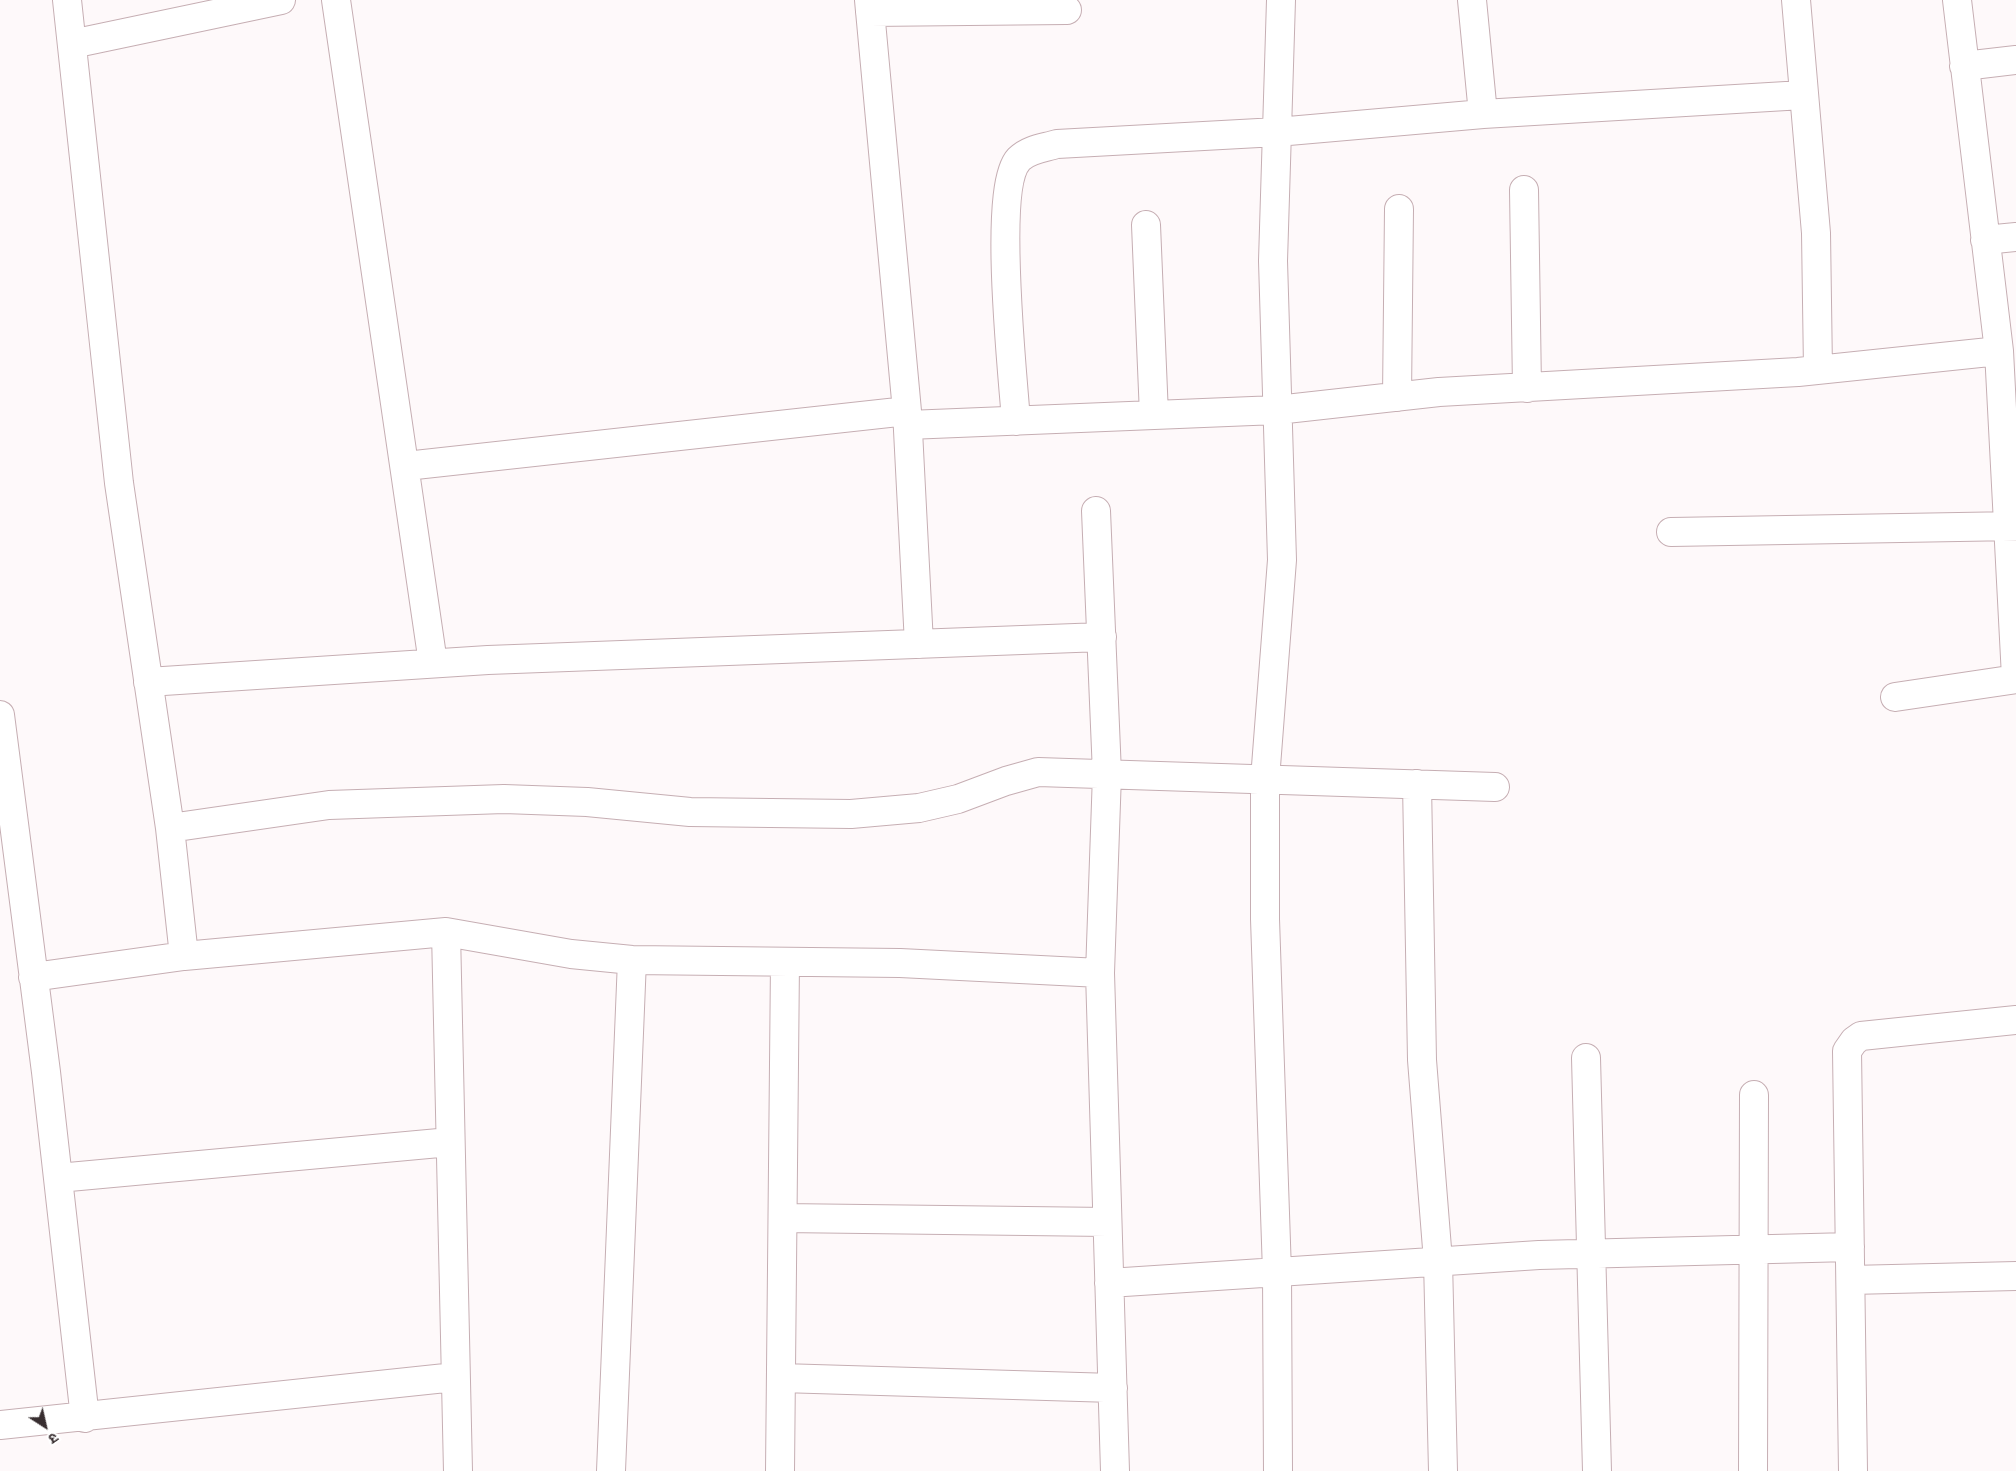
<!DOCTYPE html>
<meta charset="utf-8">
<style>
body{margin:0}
#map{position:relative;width:2016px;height:1471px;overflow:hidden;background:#fef9fa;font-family:"Space Grotesk","Noto Sans Devanagari",sans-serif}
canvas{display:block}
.north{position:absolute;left:20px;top:1401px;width:50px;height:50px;-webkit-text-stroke:4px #fff;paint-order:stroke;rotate:145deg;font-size:14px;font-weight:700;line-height:20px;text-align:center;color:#382e30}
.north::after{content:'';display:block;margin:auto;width:18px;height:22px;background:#382e30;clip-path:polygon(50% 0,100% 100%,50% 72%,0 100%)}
</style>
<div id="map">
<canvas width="2016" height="1471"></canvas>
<div class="north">उ</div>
</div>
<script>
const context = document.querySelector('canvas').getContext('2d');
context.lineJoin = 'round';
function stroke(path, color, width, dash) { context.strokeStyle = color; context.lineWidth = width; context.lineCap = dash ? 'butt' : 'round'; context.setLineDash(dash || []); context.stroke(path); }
const minor = new Path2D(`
 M67,0L119,483L170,828L184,956
 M336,0L433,663
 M869,0L907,411L919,644
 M1472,0L1483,114
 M1796,0L1816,233L1818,370
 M1957,0L1999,351L2016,677
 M870,12L1067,10
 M72,44L281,0
 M1964,66L2016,60
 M1524,190L1527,388
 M1146,225L1154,415
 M1985,240L2016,237
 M1397,397L1399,209
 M1016,421C1013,376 992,187 1019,159C1029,149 1044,148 1057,144L1277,132L1483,114L1803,95
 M908,425L1277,410L1439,392L1798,372L1999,351
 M406,466L907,411
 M1096,511L1107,774L1100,973L1115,1471
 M1671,532L2016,526
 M148,682L488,660L1102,637
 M1895,697L2016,679
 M0,715L46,1072L85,1418
 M1417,784L1422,1060L1438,1261L1443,1471
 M170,828L329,805L504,799L587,802L690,812L851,814L919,808L958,799L1006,781L1038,772L1495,787
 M446,932L458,1471
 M33,977L184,956L446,932L571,954L632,960L900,963L1100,973
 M1586,1058L1597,1471
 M58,1178L450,1142
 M783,1218L1107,1222
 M1851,1280L2016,1276
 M1109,1283L1539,1255L1850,1247
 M781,1378L1113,1388
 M0,1425L455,1377
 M611,1471L632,960
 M780,1471L785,962
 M1278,1471L1277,1272L1265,919V779L1282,560L1273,261L1281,0
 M1753,1471L1754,1095
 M1853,1471L1847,1051L1854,1041L1861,1036L2016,1020`);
stroke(minor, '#c6aeb3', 30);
stroke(minor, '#fff', 28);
</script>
